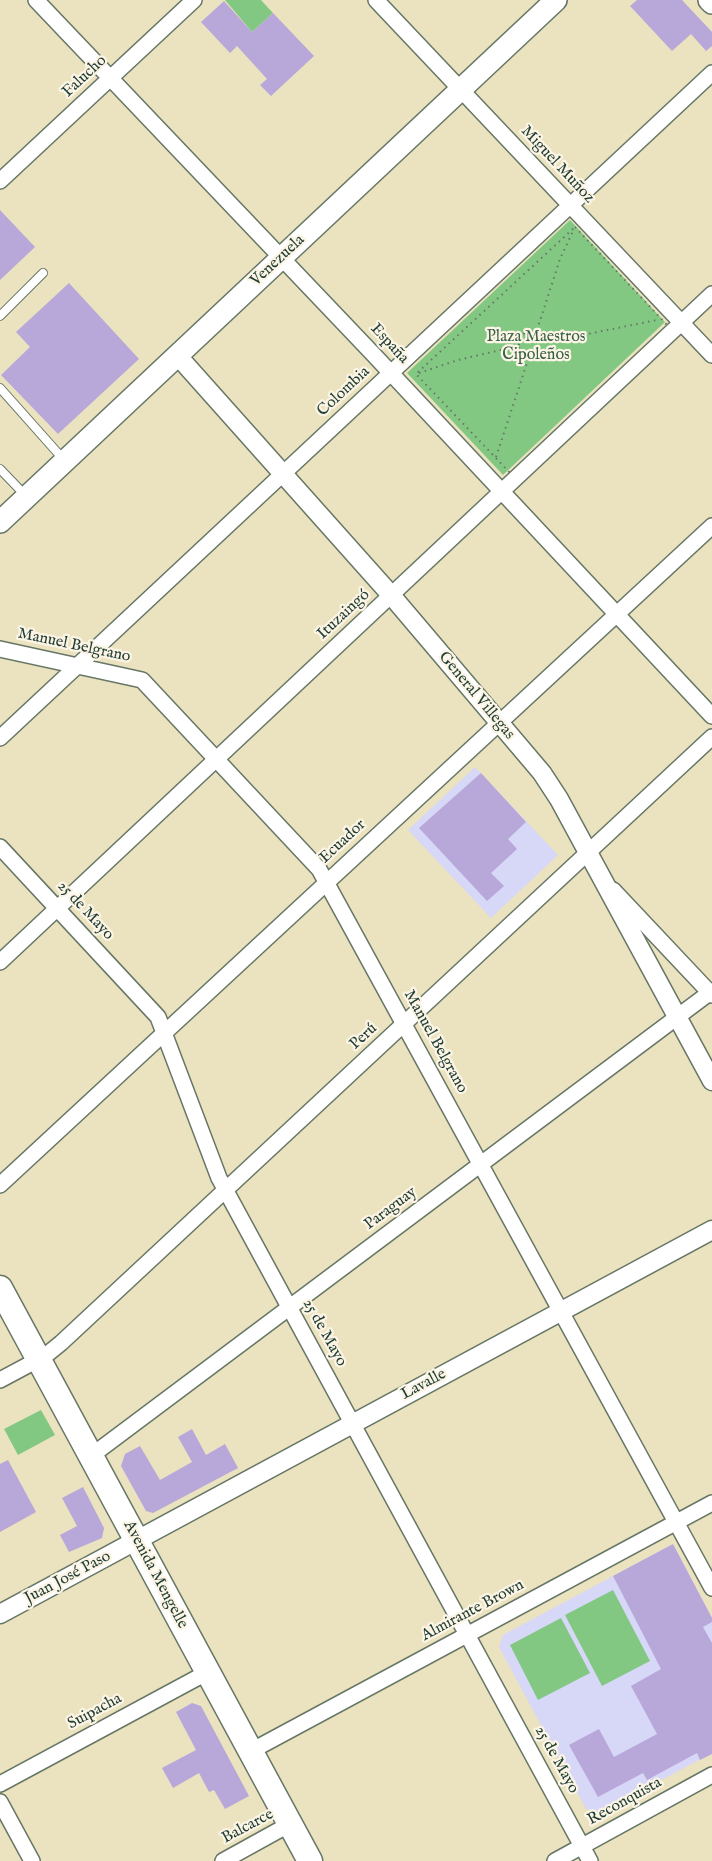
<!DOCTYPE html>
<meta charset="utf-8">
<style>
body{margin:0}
canvas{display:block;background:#ebe2bf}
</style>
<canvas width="712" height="1861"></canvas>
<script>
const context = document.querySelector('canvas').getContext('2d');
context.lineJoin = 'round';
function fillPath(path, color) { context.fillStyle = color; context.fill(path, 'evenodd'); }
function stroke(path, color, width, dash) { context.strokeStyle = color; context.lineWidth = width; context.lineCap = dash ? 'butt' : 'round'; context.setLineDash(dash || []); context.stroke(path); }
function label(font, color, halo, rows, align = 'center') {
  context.font = font + ' "IM FELL English",serif'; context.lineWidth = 4.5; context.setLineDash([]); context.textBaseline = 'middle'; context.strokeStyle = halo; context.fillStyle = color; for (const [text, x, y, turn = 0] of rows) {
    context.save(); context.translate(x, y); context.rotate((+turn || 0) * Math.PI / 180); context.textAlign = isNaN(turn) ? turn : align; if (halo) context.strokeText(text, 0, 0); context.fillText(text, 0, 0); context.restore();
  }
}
const built = new Path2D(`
 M475,767L558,855L491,918L408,830Z
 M673,1544L712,1618V1753L600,1813L586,1809L499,1647L503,1635Z`);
const green = new Path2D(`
 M225,0H261L273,13L252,32Z
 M570,220L665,322L503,475L407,373Z
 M41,1410L55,1435L18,1455L4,1429Z
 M613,1590L650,1661L602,1686L565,1615Z
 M561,1618L590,1673L538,1700L510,1645Z`);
const building = new Path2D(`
 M637,0H682L712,32V46L706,51L691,34L672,51L630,6Z
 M224,1L252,32L273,13L314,56L271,96L260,85L267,79L237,46L230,53L201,22Z
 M0,210L35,247L0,280Z
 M69,283L139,359L58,434L1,375L30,347L16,332Z
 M481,773L526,822L508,839L517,849L491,873L504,886L487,901L419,828Z
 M192,1429L206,1455L225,1444L238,1468L153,1513L146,1511L121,1466L125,1454L140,1446L160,1480L192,1462L178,1437Z
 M8,1460L36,1512L0,1532V1464Z
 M83,1487L104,1528L102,1538L69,1552L60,1535L77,1526L62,1498Z
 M673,1544L712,1618V1622L703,1627L712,1643V1754L700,1760L697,1753L647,1780L643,1773L598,1797L569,1745L599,1729L614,1757L657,1734L631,1686L661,1669L613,1576Z
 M192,1703L201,1706L249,1796L225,1809L214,1790L209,1792L199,1773L173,1788L162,1768L196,1750L176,1712Z`);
const path = new Path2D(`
 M575,227L668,326L511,474L416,374Z
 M519 345a15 15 0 1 1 30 0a15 15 0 1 1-30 0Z
 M537,330L560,259L574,229
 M548,342L657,320
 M419,373L458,360L518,346
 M496,457L528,360`);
const service = new Path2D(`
 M0,316L43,273
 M0,388L64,460
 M0,469L26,496`);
const minor = new Path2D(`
 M36,0L374,355L712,716
 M376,0L712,355
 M0,181L194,0
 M0,649L142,680L319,869L712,1588
 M0,738L712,73
 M0,847L158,1017L219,1178L590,1861
 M613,890L712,995
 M0,962L712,294
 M0,1185L712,526
 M0,1380L45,1356L61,1343L712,737
 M91,1456L712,991
 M251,1751L712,1503
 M0,1784L208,1672
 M0,1802L32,1861
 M223,1861L290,1824
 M555,1861L712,1775`);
const tertiary = new Path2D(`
 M177,355L391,595L542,773L559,799L712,1081
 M0,1614L712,1230`);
const secondary = new Path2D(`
 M709,0L712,3
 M0,522L556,0`);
const primary = new Path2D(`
 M0,1288L310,1861`);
const streetNames = [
 ["Falucho",85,77,-43],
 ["Miguel Muñoz",557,165,47],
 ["Venezuela",278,261,-43],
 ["España",389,344,47],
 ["Colombia",344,392,-43],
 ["Ituzaingó",344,615,-43],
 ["Manuel Belgrano",74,646,12],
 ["General Villegas",476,696,50],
 ["Ecuador",343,842,-43],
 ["25 de Mayo",85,911,47],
 ["Perú",364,1037,-43],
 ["Manuel Belgrano",435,1042,61],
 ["Paraguay",391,1209,-37],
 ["25 de Mayo",324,1333,61],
 ["Lavalle",424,1385,-28],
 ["Avenida Mengelle",155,1575,62],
 ["Juan José Paso",68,1578,-28],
 ["Almirante Brown",473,1611,-28],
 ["Suipacha",95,1712,-28],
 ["25 de Mayo",556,1760,61],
 ["Reconquista",625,1802,-29],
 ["Balcarce",248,1827,-28]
];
const parkNames = [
 ["Plaza Maestros",536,338],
 ["Cipoleños",536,356]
];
fillPath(built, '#d7d7f8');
fillPath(green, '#82c883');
fillPath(building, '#b8a8d9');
stroke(service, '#667765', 10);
stroke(minor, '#667765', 18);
stroke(tertiary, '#667765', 21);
stroke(secondary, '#667765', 24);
stroke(primary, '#667765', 27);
stroke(path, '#667765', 2, [1.5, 4.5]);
stroke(service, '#fff', 8);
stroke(minor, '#fff', 15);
stroke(tertiary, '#fff', 18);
stroke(secondary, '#fff', 21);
stroke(primary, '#fff', 24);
label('16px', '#1f3d34', '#fcf5e5', streetNames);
label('16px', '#386048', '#fcf5e5', parkNames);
</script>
